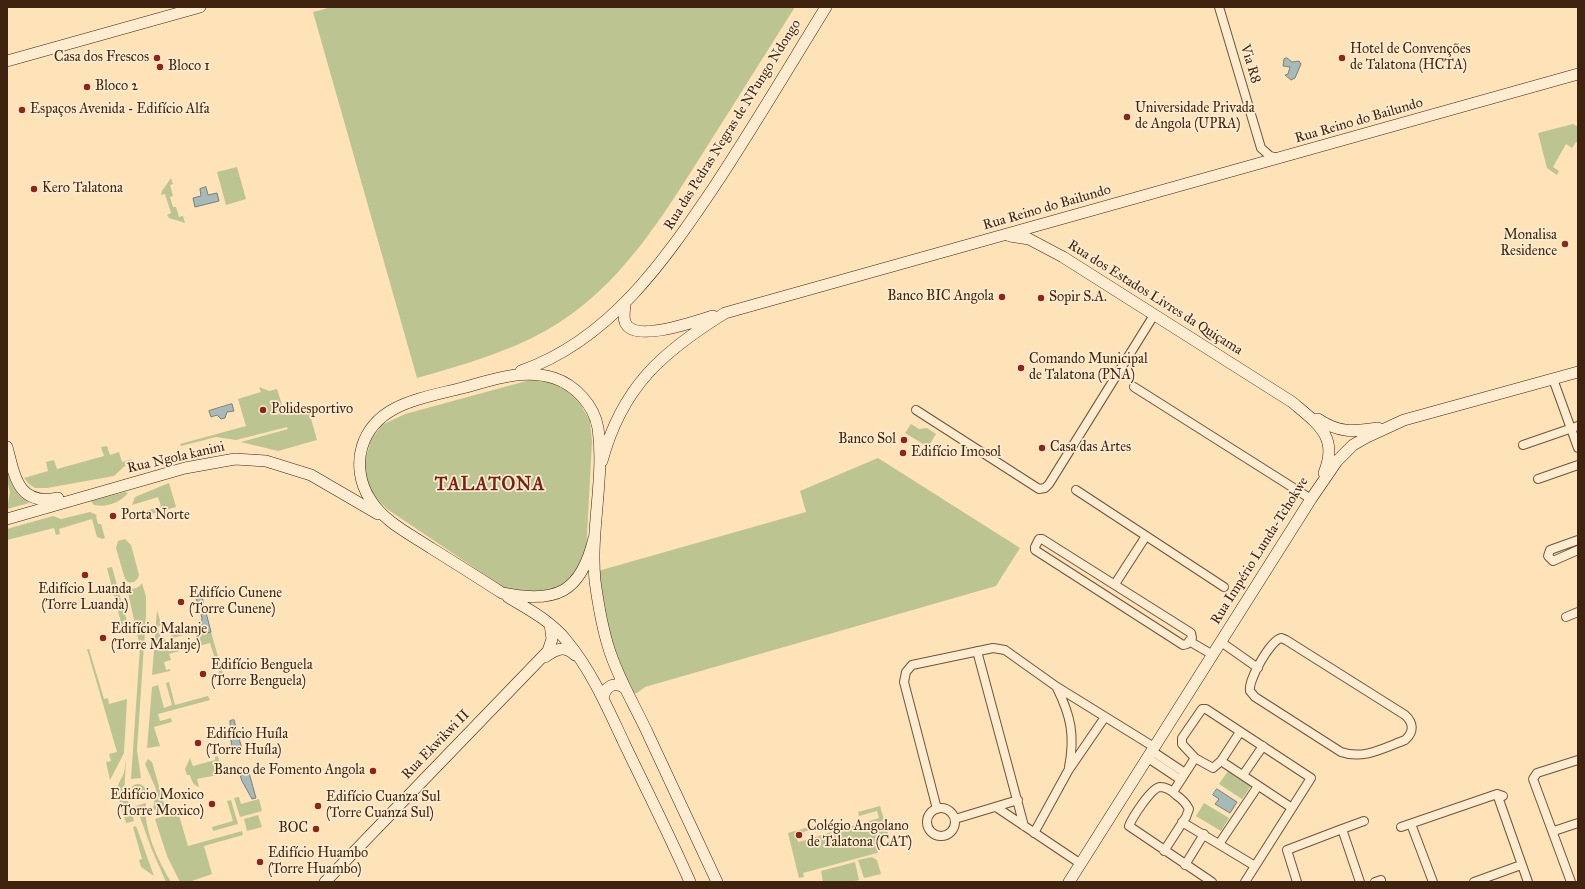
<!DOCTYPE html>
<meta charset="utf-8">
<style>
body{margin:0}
#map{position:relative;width:1585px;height:889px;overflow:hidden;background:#fee2b8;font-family:"IM FELL Great Primer",serif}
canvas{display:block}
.frame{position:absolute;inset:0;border:8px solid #40230e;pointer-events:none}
</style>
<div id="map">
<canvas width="1585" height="889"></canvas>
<div class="frame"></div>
</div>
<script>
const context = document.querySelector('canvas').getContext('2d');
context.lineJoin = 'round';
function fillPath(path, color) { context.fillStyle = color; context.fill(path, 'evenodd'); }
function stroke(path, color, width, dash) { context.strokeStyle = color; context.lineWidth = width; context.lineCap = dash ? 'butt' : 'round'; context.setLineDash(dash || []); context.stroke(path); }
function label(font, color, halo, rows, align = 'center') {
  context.font = font + ' "IM FELL Great Primer",serif'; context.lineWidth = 3.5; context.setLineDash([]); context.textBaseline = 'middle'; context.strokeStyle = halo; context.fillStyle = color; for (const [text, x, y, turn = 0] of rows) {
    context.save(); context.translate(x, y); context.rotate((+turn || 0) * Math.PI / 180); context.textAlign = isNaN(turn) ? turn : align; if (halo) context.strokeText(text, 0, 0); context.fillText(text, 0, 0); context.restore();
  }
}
const green = new Path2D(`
 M332,7H795C766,53 737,99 708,145C664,214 621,288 547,330C506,353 462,365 417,378L313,12Z
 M1573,124L1578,127V143L1576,142L1572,148L1566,144L1553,167L1559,171L1557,175L1547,168L1538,133Z
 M237,167L246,199L226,205L217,172Z
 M171,178L173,184L170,185L173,196L170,197L173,207H176L179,217L183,216L185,223L169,218L167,215L171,213L165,194L161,195L162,191Z
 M530,380L548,381L567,391L580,404L590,421L592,442L586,553L574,576L558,589L533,593L506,589L387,509L373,495L366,481L364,465L371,440L382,425L405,414Z
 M259,387L269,391L277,389L285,415L308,408L317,440L278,451L241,442L288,429L287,427L236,440L216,437L181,446L180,444L246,426L238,399L261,392Z
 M911,424L919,429L927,428L936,434L928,447L905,433Z
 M107,446L110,455L119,452L122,462L132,459L114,476L47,488H35L29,484L24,478L48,471L46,462L54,460L57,469L104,456L101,447Z
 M878,458L1020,548L996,586L645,687L637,693L632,694L612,645L604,612L598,571L806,512L800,491Z
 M7,461L18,494L29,503L7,509L10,492L7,480Z
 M169,483L176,507L144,516L143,512L161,506L158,497L132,505L135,497Z
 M125,492L128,493C121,502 106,508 94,505L91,501Z
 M90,512L97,515L96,516L98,524H101L105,538L103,539L97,537L92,519L59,529L60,534L56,535L54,528L7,540V529L53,516L61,519Z
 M125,539L131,545L139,575C137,583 129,585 125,579L116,548L118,541Z
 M112,567L128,625L122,627L107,568Z
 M142,583L146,597V615L137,750L141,778L131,779L140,647L127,588C134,589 138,589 142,583Z
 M157,610L161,624L158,627L161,638L164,636L168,646L177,647L200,640L197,631L173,638L171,635L201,625L203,634L211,632L223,674L220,675L210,643L169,654L171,660L164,662L166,670L170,669V671L152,675Z
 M87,649H89L104,699L108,698L109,704L127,699L124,753L110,780L106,762L111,761L109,754L117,752Z
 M169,682L175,705L208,696L210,700L158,714L160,721L171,718L172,722L154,727L160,746L147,748L152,687L158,685L164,708L172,705L166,683Z
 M218,756L220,766L225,765L226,767L216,770V772L222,770L223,774L197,779L199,787C193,785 192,781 190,775H187L185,769L190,758L193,766L215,760V757Z
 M148,759L152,762L165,807L153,810L156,789L145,764Z
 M126,760L124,795L130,805L134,821L126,823L116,789L124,773Z
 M1228,771L1251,786L1242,799L1219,784Z
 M130 792a8 8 0 1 1 16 0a8 8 0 1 1-16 0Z
 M239,797L241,804L259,799L262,811L240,817L234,798Z
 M231,800L238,824L213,831L212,827L233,821L227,801Z
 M146,803C143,830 158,860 171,882H166L152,850L136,806Z
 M1204,803L1229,818L1221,831L1196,816Z
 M880,806L889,837L884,838L883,844L877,853L803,873L804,877L799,878L788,833L816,825L817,828L800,833L801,837L797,838L798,842L802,841L879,818L877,811L859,816L858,812Z
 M178,812L188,846L242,831L243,835L204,846L212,874L189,882H180L167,856L155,819Z
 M258,815L262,827L247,831L244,819Z
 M136,826L154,876L141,867L139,860L142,859L133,827Z
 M872,857L877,860L881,874L864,878L858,860Z
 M855,862L859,880L851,882H823L821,871Z`);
const water = new Path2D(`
 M1287,58L1292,62L1299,61L1301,64L1295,78L1291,80L1285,75L1288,74L1290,67L1283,66L1284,59Z
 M206,187L208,195L217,193L219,201L195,207L193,198L201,196L200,189Z
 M232,404L234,411L227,412L225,418L221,419L217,415L211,417L209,411Z
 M202,597L211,632L203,634L201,627L202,618L196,598Z
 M234,720L242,749L233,751L231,741L230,721Z
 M248,769L256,798L252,799L242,781L239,772Z
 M1217,789L1237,802L1230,813L1215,804L1219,799L1213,795Z`);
const street = new Path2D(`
 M1219,7L1261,148L1270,156L1278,158
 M1553,379L1578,448
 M1134,387L1311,499
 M916,410L1039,489L1045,488L1049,484L1154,315
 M1523,445L1578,426
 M1538,479L1578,465
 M1076,490L1224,587
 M1039,539H1042L1191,633L1192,638L1187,644L1183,645L1035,550V547Z
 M1578,540L1550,550L1548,556L1553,561L1578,550
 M1115,584L1146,536
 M1566,617L1578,612
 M1281,638L1286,640L1405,715C1414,723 1414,732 1405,740C1384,748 1363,760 1341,752L1255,697L1250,691C1248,680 1270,641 1281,638Z
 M1189,641L1213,655
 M1221,642L1258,668
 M977,651L1024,826
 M1057,688C1071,716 1075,736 1069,767
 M1240,732L1221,761L1213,768L1195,758L1182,744V738L1202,709H1206L1311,778L1245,882
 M1152,751L1185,773
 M1148,758L1181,780
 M1221,761L1292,808
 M1243,775L1263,746
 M1173,792L1195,758
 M1497,794L1528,882
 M996,807L1081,864
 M927 822a14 14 0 1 1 28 0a14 14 0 1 1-28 0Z
 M937,809L904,682L906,672L912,665L993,648L1005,650L1057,687L1154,747
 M955,819L1018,800
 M1182,822L1255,866
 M1411,824L1433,882
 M1401,827L1497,794L1503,796
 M1554,831L1578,823
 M1034,833L1068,771L1105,717
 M1219,844L1258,786
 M1164,851L1186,817L1189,809C1186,803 1182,799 1176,795C1172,791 1166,787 1160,787C1151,788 1132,818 1129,826L1212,882
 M1185,865L1204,834
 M1297,882L1287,850L1342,829
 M1360,882L1342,829L1364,821
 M1375,882L1381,880
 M1474,882L1521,865
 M1571,882L1533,779L1537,773L1578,760`);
const secondary = new Path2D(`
 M7,61L200,7
 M1010,236L1029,239L1063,257L1292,402C1318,424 1339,437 1324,473
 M625,303C625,308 623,317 625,322C633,344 697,321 713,316
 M521,371C610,340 664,261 714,187C753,128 789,67 826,7
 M1318,419C1339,433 1353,432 1378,428
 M7,447C15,477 18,506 58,498
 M602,461C622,387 662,352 725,313L1578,74
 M7,519L185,468L235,459L266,461L311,475L378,514
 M594,538C581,593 556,604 502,593C479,578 455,563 431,548C410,534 384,522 370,499C360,484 357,464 362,447C375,403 424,398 462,388C492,380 523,368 554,378C575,385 594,405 598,428C605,478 590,530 595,581C598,603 602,627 609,649C618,678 635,706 648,734C671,783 694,833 717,882
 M508,597C528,609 551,621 566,640C592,671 608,709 625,745C647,791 670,836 690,882
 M545,657C556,649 564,645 575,655
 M603,699C605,686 614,681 625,688
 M325,882L548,651L552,639L550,624
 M1069,882L1311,499L1337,461L1353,445L1367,437L1404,420L1578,372`);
const markers = [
 [157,58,4,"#8f2418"],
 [1342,58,4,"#8f2418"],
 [160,67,4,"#8f2418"],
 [87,87,4,"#8f2418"],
 [22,110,4,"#8f2418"],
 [1127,117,4,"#8f2418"],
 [34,189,4,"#8f2418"],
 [1565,244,4,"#8f2418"],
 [1002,297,4,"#8f2418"],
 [1041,298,4,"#8f2418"],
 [1021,368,4,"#8f2418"],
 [263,410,4,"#8f2418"],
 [904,440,4,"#8f2418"],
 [1042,448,4,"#8f2418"],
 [903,453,4,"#8f2418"],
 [113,516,4,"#8f2418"],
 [85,575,4,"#8f2418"],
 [181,602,4,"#8f2418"],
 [103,638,4,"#8f2418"],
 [203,674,4,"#8f2418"],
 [198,743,4,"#8f2418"],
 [373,771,4,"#8f2418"],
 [212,804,4,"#8f2418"],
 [318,806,4,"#8f2418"],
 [316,829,4,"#8f2418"],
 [799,835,4,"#8f2418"],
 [260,862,4,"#8f2418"]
];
const poiNames = [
 ["Hotel de Convenções",1350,50],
 ["de Talatona (HCTA)",1350,66],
 ["Casa dos Frescos",149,58,"right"],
 ["Bloco 1",168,67],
 ["Bloco 2",95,87],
 ["Universidade Privada",1135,109],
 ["de Angola (UPRA)",1135,125],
 ["Espaços Avenida - Edifício Alfa",30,110],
 ["Kero Talatona",42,189],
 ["Monalisa",1557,236,"right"],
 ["Residence",1557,252,"right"],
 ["Banco BIC Angola",994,297,"right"],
 ["Sopir S.A.",1049,298],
 ["Comando Municipal",1029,360],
 ["de Talatona (PNA)",1029,376],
 ["Polidesportivo",271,410],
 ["Banco Sol",896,440,"right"],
 ["Casa das Artes",1050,448],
 ["Edifício Imosol",911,453],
 ["Porta Norte",121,516],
 ["Edifício Luanda",85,590,"center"],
 ["(Torre Luanda)",85,606,"center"],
 ["Edifício Cunene",189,594],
 ["(Torre Cunene)",189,610],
 ["Edifício Malanje",111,630],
 ["(Torre Malanje)",111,646],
 ["Edifício Benguela",211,666],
 ["(Torre Benguela)",211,682],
 ["Edifício Huíla",206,735],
 ["(Torre Huíla)",206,751],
 ["Banco de Fomento Angola",365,771,"right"],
 ["Edifício Moxico",204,796,"right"],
 ["(Torre Moxico)",204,812,"right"],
 ["Edifício Cuanza Sul",326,798],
 ["(Torre Cuanza Sul)",326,814],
 ["Colégio Angolano",807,827],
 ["de Talatona (CAT)",807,843],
 ["BOC",308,829,"right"],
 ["Edifício Huambo",268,854],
 ["(Torre Huambo)",268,870]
];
const streetNames = [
 ["Via R8",1250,64,73],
 ["Rua Reino do Bailundo",1359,121,-16],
 ["Rua das Pedras Negras de NPungo Ndongo",733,125,-58],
 ["Rua Reino do Bailundo",1047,208,-16],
 ["Rua dos Estados Livres da Quiçama",1155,298,32],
 ["Rua Ngola kanini",176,458,-13],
 ["Rua Império Lunda-Tchokwe",1260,551,-58],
 ["Rua Ekwikwi II",436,745,-46]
];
const districtNames = [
 ["TALATONA",490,486]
];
fillPath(green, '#bcc492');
fillPath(water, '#a6baba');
stroke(water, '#7d7e75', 1);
stroke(street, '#705338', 10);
stroke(secondary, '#40230e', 12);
stroke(street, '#feecd1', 8);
stroke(secondary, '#feecd1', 11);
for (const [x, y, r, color] of markers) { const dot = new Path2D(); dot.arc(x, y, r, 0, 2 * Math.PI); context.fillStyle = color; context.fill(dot); stroke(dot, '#feecd1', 1.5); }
label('14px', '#40230e', '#feecd1', poiNames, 'left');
label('14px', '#40230e', '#feecd1', streetNames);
context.letterSpacing = '1px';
label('bold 18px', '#7a1f14', '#feecd1', districtNames);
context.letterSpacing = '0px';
</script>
